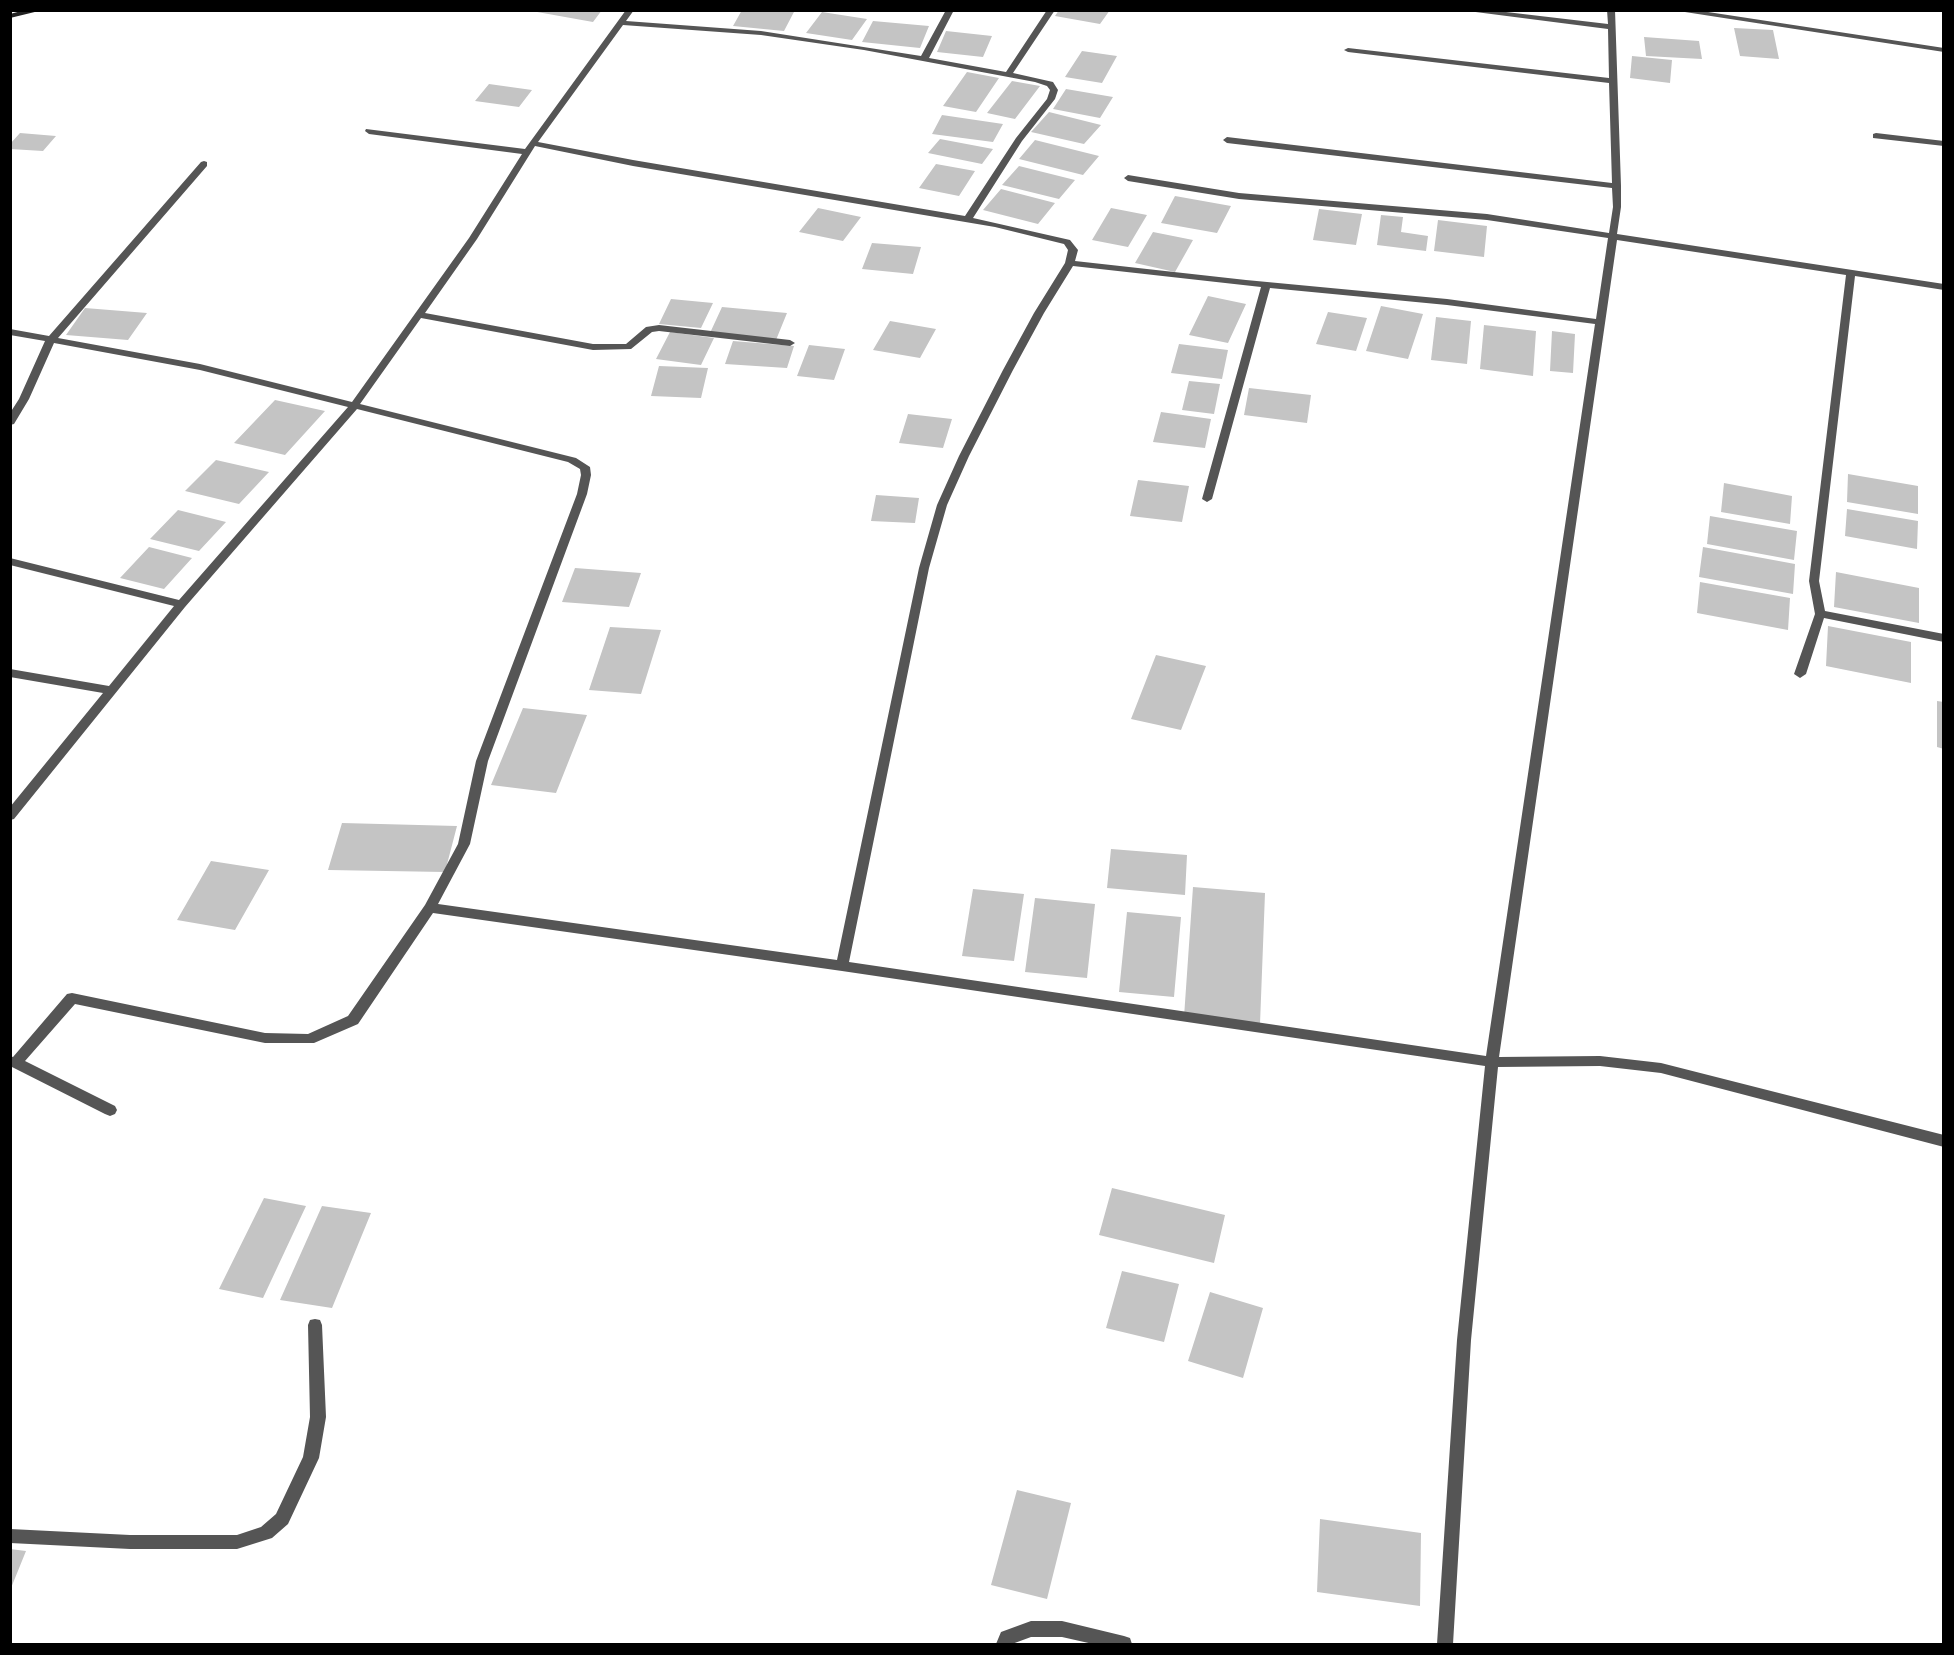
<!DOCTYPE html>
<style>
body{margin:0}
#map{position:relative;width:1954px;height:1655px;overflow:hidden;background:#fff;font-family:Roboto,sans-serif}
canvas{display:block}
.frame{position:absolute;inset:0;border:12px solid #000;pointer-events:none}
</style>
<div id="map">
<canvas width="1954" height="1655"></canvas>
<div class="frame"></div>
</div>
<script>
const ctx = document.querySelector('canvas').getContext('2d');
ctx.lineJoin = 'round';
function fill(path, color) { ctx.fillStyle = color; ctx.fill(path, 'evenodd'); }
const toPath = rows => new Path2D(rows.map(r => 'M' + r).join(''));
const building = toPath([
 [526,10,602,10,593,22],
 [742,10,795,10,784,31,733,26],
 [1059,10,1110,10,1100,24,1055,16],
 [822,12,867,19,852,40,806,33],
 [873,21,929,26,920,48,862,42],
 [1734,28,1773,30,1779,59,1740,56],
 [946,31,992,36,983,57,937,52],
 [1644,37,1699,41,1702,59,1646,56],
 [1082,51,1117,56,1102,83,1065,77],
 [1632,56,1672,60,1670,83,1630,78],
 [967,72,999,78,976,112,943,106],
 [1012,81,1040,86,1015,119,987,113],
 [489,84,532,90,519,107,475,101],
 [1066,89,1113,97,1100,118,1053,109],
 [1049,112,1101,125,1084,144,1031,132],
 [942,115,1003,124,993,142,932,134],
 [20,133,56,136,43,151,10,149,10,144],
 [940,139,993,149,982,164,928,153],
 [1035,140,1099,156,1083,175,1019,159],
 [936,164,975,171,959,196,919,188],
 [1019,166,1075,180,1059,199,1002,185],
 [1001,189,1055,203,1038,224,983,210],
 [1175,196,1231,206,1217,233,1161,223],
 [818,208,861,217,843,241,799,232],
 [1111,208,1147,215,1128,247,1092,240],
 [1319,209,1362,214,1356,245,1313,240],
 [1381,215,1403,217,1401,232,1428,236,1426,251,1377,245],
 [1438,220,1487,226,1484,257,1434,251],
 [1153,232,1193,240,1175,272,1135,263],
 [872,243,921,247,913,274,862,269],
 [1208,296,1246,304,1228,343,1189,335],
 [671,299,713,303,701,328,659,324],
 [1381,306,1423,314,1408,359,1366,351],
 [722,307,787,313,776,340,710,333],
 [85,308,147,313,128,340,66,335],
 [1328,312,1367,318,1356,351,1316,344],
 [1436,317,1471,321,1467,364,1431,360],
 [890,321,936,329,920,358,873,350],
 [1484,325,1536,331,1533,376,1480,369],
 [1552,331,1575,334,1573,373,1550,371],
 [670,332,714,338,701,365,656,359],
 [733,341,794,346,787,368,725,364],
 [1179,344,1228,350,1222,379,1171,373],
 [809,345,845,349,834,380,797,376],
 [659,366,708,368,701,398,651,396],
 [1189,381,1220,384,1214,414,1182,410],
 [1249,388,1311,395,1307,423,1244,415],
 [275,400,325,411,285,455,234,443],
 [1161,412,1211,419,1205,448,1153,442],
 [908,414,952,419,943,448,899,443],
 [216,460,269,472,239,504,185,491],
 [1848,474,1918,486,1918,514,1847,502],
 [1138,480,1189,486,1182,522,1130,516],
 [1724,483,1792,496,1790,524,1721,512],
 [876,495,919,498,915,523,871,521],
 [1847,509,1918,521,1917,549,1845,536],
 [178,510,226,522,199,551,150,539],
 [1710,516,1797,531,1794,560,1707,544],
 [149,547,192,558,164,589,120,578],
 [1703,547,1795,564,1793,594,1699,577],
 [575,568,641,573,629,607,562,602],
 [1836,572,1919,588,1919,623,1834,607],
 [1700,582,1790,598,1788,630,1697,613],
 [1828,626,1911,642,1911,683,1826,666],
 [610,627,661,630,641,694,589,690],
 [1156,655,1206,666,1181,730,1131,719],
 [1937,701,1944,702,1944,749,1937,747],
 [523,708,587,715,556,793,491,785],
 [342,823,457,826,445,872,328,870],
 [1111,849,1187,855,1185,895,1107,888],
 [211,861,269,870,235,930,177,920],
 [1193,887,1265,893,1260,1024,1184,1017],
 [973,889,1024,894,1014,961,962,956],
 [1035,898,1095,904,1087,978,1025,972],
 [1127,912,1181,917,1174,997,1119,992],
 [1112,1188,1225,1215,1214,1263,1099,1235],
 [264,1198,306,1206,263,1298,219,1289],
 [322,1206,371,1213,332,1308,280,1300],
 [1122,1271,1179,1284,1164,1342,1106,1328],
 [1210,1292,1263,1308,1243,1378,1188,1361],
 [1017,1490,1071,1503,1047,1599,991,1585],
 [1320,1519,1421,1533,1420,1606,1317,1592],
 [10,1549,26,1551,11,1588,10,1588]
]);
const street = toPath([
 [626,10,634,10,626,21,761,31,921,56,946,10,954,10,929,58,1006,72,1047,10,1055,10,1013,73,1053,82,1058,90,1055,99,1022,141,973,218,1070,240,1078,250,1075,261,1246,280,1447,299,1596,319,1608,238,1487,220,1239,199,1128,181,1124,178,1128,175,1239,193,1487,214,1609,233,1613,207,1612,188,1227,143,1223,140,1227,137,1612,183,1609,83,1348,52,1344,50,1348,48,1609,78,1608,29,1460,10,1489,10,1608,24,1607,10,1615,10,1621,186,1621,207,1617,234,1944,284,1944,290,1855,276,1819,581,1825,611,1944,634,1944,642,1824,618,1806,674,1800,678,1794,674,1815,614,1809,581,1846,275,1617,240,1499,1057,1600,1056,1661,1063,1944,1135,1944,1147,1661,1073,1600,1066,1498,1067,1471,1340,1453,1644,1437,1644,1457,1340,1485,1066,842,971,433,913,358,1024,314,1043,265,1043,75,1004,25,1061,115,1106,117,1110,115,1114,110,1116,105,1114,10,1066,10,1056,13,1057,67,994,72,993,265,1033,308,1034,348,1016,425,905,458,844,476,761,577,494,581,475,580,469,568,462,357,409,185,607,14,819,10,820,10,807,103,693,10,677,10,669,109,686,174,606,10,565,10,558,179,600,348,407,200,370,54,343,29,399,14,424,10,425,10,413,19,399,45,341,10,335,10,329,49,336,201,162,204,161,207,162,207,166,58,338,200,364,352,402,469,238,522,154,369,134,365,131,366,129,525,149,626,10],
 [623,25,761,35,864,50,1035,82,1047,86,1050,90,1047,99,1016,138,965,216,633,160,538,142,623,25],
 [535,146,633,166,995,227,1064,244,1068,250,1065,263,1034,313,1003,370,959,456,937,505,919,568,837,960,438,904,470,844,488,761,587,494,591,475,590,467,576,458,360,404,421,318,593,350,631,349,652,332,659,331,790,346,795,343,790,340,659,325,646,327,626,344,593,344,425,313,477,239,535,146],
 [1073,266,1261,287,1202,499,1207,502,1212,499,1270,288,1447,305,1595,324,1486,1056,849,962,929,568,947,505,969,456,1013,370,1044,313,1073,266],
 [1672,10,1695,10,1944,48,1944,52,1672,10],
 [1876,133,1944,141,1944,146,1873,138,1873,134,1876,133],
 [315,1319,320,1320,322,1325,326,1417,319,1458,288,1524,272,1538,237,1549,130,1549,10,1543,10,1529,130,1535,237,1535,261,1527,276,1514,303,1457,310,1417,308,1325,310,1320,315,1319],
 [1031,1621,1062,1621,1124,1636,1130,1638,1132,1644,1093,1644,1062,1637,1031,1637,1012,1644,996,1644,1001,1632,1031,1621]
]);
const secondary = toPath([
 [25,10,43,10,10,18,10,14,25,10]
]);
fill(building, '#c4c4c4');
fill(street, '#555');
fill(secondary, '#222');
</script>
